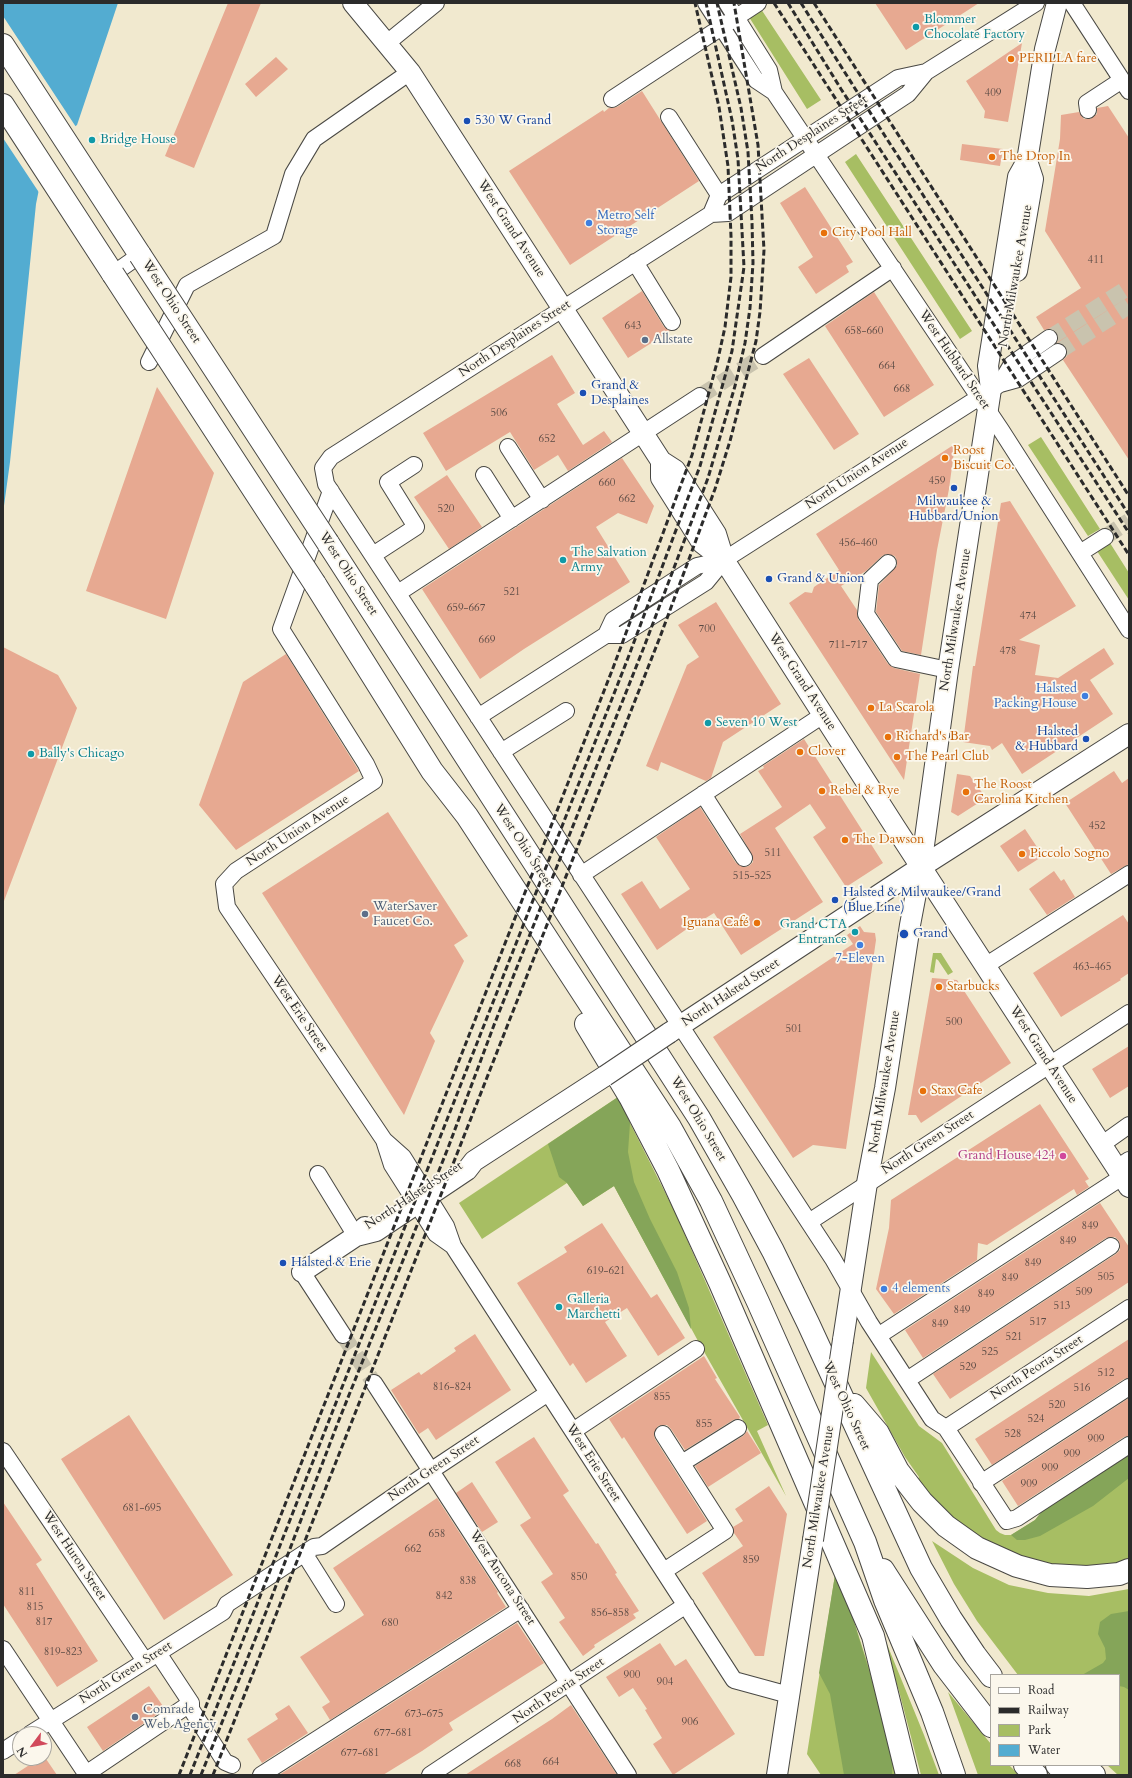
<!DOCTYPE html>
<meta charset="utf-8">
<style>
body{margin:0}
#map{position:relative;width:1132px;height:1778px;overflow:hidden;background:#f1e9cf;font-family:Cardo,serif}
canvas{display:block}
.frame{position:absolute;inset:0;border:4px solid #2b2b2b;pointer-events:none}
.legend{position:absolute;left:990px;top:1674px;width:130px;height:92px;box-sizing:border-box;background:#fbf7ec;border:1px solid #a8a59f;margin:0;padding:5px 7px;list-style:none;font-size:12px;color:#2b2b2b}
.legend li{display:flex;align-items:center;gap:8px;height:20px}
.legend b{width:20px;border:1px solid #a8a59f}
.north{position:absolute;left:12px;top:1726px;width:40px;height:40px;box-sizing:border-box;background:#fbf7ec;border:1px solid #a8a59f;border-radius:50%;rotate:238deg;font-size:11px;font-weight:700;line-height:16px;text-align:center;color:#2b2b2b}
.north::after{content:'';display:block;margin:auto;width:14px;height:18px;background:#d1495b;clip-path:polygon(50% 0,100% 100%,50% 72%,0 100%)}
</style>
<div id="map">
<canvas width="1132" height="1778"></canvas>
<div class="frame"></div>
<ul class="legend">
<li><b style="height:5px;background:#fff"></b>Road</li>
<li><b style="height:5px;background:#2b2b2b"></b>Railway</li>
<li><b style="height:11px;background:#a7be63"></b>Park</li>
<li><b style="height:11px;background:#53acd1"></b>Water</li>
</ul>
<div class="north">N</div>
</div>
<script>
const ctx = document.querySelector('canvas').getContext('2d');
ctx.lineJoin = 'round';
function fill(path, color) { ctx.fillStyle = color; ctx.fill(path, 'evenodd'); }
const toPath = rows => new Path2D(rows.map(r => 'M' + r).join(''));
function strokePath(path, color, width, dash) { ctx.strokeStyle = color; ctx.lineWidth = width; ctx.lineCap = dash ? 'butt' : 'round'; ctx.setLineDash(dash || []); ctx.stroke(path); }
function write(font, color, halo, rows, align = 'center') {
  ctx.font = font + ' Cardo,serif'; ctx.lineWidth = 3.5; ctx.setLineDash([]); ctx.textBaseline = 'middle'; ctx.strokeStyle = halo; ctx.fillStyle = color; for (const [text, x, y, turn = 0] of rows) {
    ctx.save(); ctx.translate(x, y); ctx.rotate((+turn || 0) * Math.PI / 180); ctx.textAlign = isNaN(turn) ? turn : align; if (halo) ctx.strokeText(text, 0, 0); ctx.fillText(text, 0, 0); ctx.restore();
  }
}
const green = toPath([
 [761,9,821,100,807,109,749,17],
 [856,154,972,331,960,339,845,162],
 [1041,437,1100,529,1088,536,1028,445],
 [1110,543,1129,573,1129,600,1097,551],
 [933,953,941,953,953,972,948,975,938,960,936,959,934,973,930,972],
 [618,1097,630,1123,675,1212,768,1425,757,1431,786,1496,698,1341,614,1186,583,1206,567,1183,482,1239,459,1203],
 [871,1352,919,1426,942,1443,996,1530,1000,1533,1005,1535,1011,1535,1035,1520,1043,1510,1129,1454,1129,1560,1095,1568,1036,1565,955,1526,916,1483,919,1477,905,1457,866,1388],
 [932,1541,973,1568,1009,1585,1048,1593,1089,1596,1129,1589,1129,1775,1118,1775,1107,1765,1119,1765,1119,1675,1018,1675,977,1621,954,1584],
 [835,1575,851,1612,869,1668,898,1775,821,1775,807,1754],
 [869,1600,924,1735,939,1775,921,1775,899,1691],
 [948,1692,991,1744,991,1765,1009,1765,1019,1775,978,1775]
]);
const forest = toPath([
 [618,1097,630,1123,628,1152,634,1182,650,1219,677,1272,689,1308,691,1329,614,1186,583,1206,567,1183,559,1177,548,1144],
 [1129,1454,1129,1478,1093,1506,1040,1536,1025,1540,1017,1540,1011,1535,1035,1520,1043,1510],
 [835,1575,851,1612,884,1720,893,1756,892,1775,844,1775,830,1694,819,1673],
 [1129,1611,1129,1690,1124,1687,1119,1686,1119,1675,1082,1675,1103,1663,1106,1659,1105,1648,1098,1634,1100,1622,1111,1614]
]);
const water = toPath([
 [3,3,118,3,77,125,48,145,36,204,10,462,3,513]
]);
const pier = toPath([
 [3,16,76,127,50,146,40,194,3,138]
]);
const building = toPath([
 [228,3,261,3,194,168,165,156],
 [875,3,979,3,906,50],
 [1022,43,1008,122,984,118,985,111,966,81],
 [276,57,288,69,256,97,245,84],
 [642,91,699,181,570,265,509,171,603,110,604,112,609,108,617,107],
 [1108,106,1129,138,1129,460,1063,360,1067,356,1067,351,1062,344,1057,343,1058,338,1057,333,1053,329,1044,330,1036,317,1081,288,1045,231,1060,139,1061,115,1079,112,1084,119,1090,119,1097,114,1097,108],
 [962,144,1003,149,1000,166,960,160],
 [805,187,853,262,846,266,849,272,816,294,798,267,813,257,780,203],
 [642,291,664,327,670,331,628,358,602,318],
 [874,292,934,385,884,417,825,326],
 [552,355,575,393,557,404,583,445,604,431,612,442,568,471,558,455,534,470,510,432,446,471,423,433],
 [809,358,859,434,834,450,783,374],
 [157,387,214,473,166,619,86,591],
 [955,444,949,489,937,550,921,655,902,651,876,612,879,585,897,566,897,561,895,556,886,554,882,556,866,571,841,586,857,610,858,619,888,664,894,668,920,674,904,780,789,603,805,592,812,593,814,587,839,570,816,534],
 [622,458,654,506,647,524,618,513,596,527,630,582,524,649,480,679,422,589],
 [447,475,482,527,449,549,414,497],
 [1010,501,1076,606,1019,640,1040,645,1035,675,1058,678,1104,648,1114,664,1090,680,1113,714,1022,774,1002,743,992,750,990,746,963,742,973,666,975,666,1001,503],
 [716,602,781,704,723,742,711,778,706,781,661,762,658,771,646,766,687,665,699,657,678,625],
 [3,647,58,675,77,708,4,901,3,900],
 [286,654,359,771,236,850,199,805,243,682],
 [804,739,883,863,846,887,813,837,826,828,810,804,775,828,823,902,741,955,714,913,696,924,691,926,657,950,621,894,642,881,660,909,690,889,656,837,700,807,736,863,744,867,749,866,753,862,753,857,740,834,782,807,758,771,764,768,763,766],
 [1114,771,1122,783,1129,778,1129,864,1111,874,1065,803],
 [957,774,970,776,986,798,958,816,951,812],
 [388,812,468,936,454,945,464,961,430,1033,435,1041,404,1115,262,893],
 [1025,829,1043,856,1018,872,1000,846],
 [1054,871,1061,881,1064,879,1075,897,1047,915,1029,889],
 [1123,915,1129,924,1129,973,1120,979,1121,980,1061,1017,1033,973],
 [860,926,864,932,875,933,876,940,846,1149,813,1145,793,1158,713,1037,853,944,847,935],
 [932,978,957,980,1011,1063,921,1123,916,1115,908,1115],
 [1129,1046,1129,1086,1110,1098,1092,1069],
 [1040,1104,1089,1179,1085,1181,1089,1187,1077,1195,1074,1189,987,1245,978,1243,977,1260,894,1314,876,1289,889,1228,891,1200],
 [1100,1203,1129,1247,1129,1282,950,1399,933,1374,1116,1254,1120,1250,1119,1241,1115,1237,1106,1238,923,1358,905,1330],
 [602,1223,651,1298,657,1294,685,1338,658,1356,627,1308,605,1322,627,1356,586,1383,573,1363,570,1366,517,1283,567,1252,564,1247],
 [475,1334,511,1390,436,1440,428,1428,419,1434,391,1390,419,1372,421,1375,456,1351,454,1348],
 [1129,1339,1129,1378,1124,1379,992,1465,975,1439],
 [704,1356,717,1378,715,1379,740,1417,739,1419,733,1420,685,1450,671,1429,667,1425,662,1425,658,1426,654,1434,655,1439,707,1521,687,1534,624,1437,622,1439,609,1419],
 [1129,1398,1129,1436,1124,1437,1018,1506,1002,1481],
 [129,1415,233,1575,164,1620,61,1459],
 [747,1431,761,1453,708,1487,695,1466,743,1436],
 [534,1437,569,1491,563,1495,596,1544,598,1543,617,1573,615,1574,639,1611,633,1614,636,1618,594,1645,595,1647,583,1656,559,1622,565,1618,541,1582,553,1574,520,1525,531,1518,495,1462],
 [472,1482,498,1522,482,1532,456,1493],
 [769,1486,787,1514,764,1656,755,1656,702,1573,743,1546,734,1533,733,1527,743,1521,735,1509],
 [437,1498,498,1592,497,1593,506,1607,330,1720,322,1707,330,1702,300,1657,364,1615,333,1568],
 [3,1502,42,1560,36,1564,98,1661,57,1687,3,1604],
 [517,1623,544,1663,449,1723,453,1730,422,1751,383,1775,279,1775],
 [660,1643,675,1666,686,1659,735,1734,673,1775,653,1744,662,1738,645,1710,647,1709,633,1688,619,1697,606,1677],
 [149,1686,165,1709,103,1751,87,1727],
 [289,1705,308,1733,262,1763,247,1739,278,1719,275,1714],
 [571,1705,617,1775,465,1775,552,1719],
 [44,1756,57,1775,14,1775,40,1758,44,1758]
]);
const minorTunnel = toPath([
 [1049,338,1129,287],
 [1058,352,1129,306],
 [700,396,763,356],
 [1105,537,1129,521],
 [343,1335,374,1383]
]);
const minor = toPath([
 [706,3,756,80,774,92],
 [727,3,769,70,774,92,1001,430,1129,630],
 [1036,3,926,72,908,94,728,213,711,214,331,457,323,468,326,484,833,1259,869,1322,932,1419,946,1428,1007,1521,1017,1518,1129,1445],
 [1072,3,1129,91],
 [387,43,436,3],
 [612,99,758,3],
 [1088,110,1087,103,1122,80],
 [669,117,719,195],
 [711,214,719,195,898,78,926,72],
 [635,262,672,322],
 [113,274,140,255],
 [763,356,893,268],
 [149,362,187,285,274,236,293,174,314,139,410,72],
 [1000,384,1012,364,1049,338],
 [508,447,542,500],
 [484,475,512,519],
 [331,491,281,629,366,764,374,781,236,871,224,884,227,907,384,1140,392,1165,436,1234,453,1246],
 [1080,553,1105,537],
 [373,555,416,527,388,482,414,465],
 [888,563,870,580,866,614,896,659,948,670],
 [398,593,700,396],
 [606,635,613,620,697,566,724,560],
 [478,717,606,635,622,635,706,582,724,560,1000,384,1018,379,1058,352],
 [501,752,566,711],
 [703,794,744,858],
 [581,875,823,715],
 [985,966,1129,874],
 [385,1141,403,1157,446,1226,453,1246,734,1680,789,1695],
 [1101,1145,1129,1125],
 [1117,1168,1129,1160],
 [318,1174,356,1236],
 [809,1222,1129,1013],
 [302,1272,343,1335],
 [878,1336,1122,1177],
 [907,1380,1111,1246],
 [374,1383,628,1775],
 [946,1428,1129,1308],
 [573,1431,696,1349],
 [663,1434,725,1531,664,1571],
 [3,1451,145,1661],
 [682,1463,738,1428],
 [981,1483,1129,1387],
 [309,1561,336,1604],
 [3,1649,87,1775],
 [158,1653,191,1703,191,1709,225,1762,232,1765],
 [30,1734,223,1612,227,1604,314,1547,322,1546,432,1470,548,1393],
 [3,1751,20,1740],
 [86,1774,191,1703],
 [261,1775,521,1609],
 [430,1775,686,1605]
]);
const major = toPath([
 [353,3,410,72,661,461,675,470,716,534,724,560,895,827,1129,1187],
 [1017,271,1033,179,1027,161],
 [661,461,661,478,702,543,724,560],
 [669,1033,921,867,1129,734],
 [356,1236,376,1231,467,1170,474,1161,605,1076],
 [302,1272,356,1236,365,1227],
 [843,1340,867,1183,885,1088,910,925,921,867,948,670,991,389,988,366,1018,177,1027,161,1045,49,1057,3],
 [777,1775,813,1540]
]);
const highway = toPath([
 [3,45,140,255],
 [3,105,113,274],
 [328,543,699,1118,743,1195,773,1251,808,1323,921,1568,951,1619,975,1655,991,1676],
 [315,584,432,771,467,816,670,1127,711,1201,758,1302,865,1542,885,1600,932,1712,954,1775],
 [586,1024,630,1097,668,1170,720,1283,873,1636,907,1775],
 [854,1405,878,1433,898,1471,922,1502,946,1526,977,1548,1017,1566,1050,1575,1087,1577,1119,1574,1129,1570],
 [883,1570,944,1665,991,1726],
 [1025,1765,1036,1775],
 [1057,1765,1067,1775],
 [1082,1765,1094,1775]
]);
const rail = toPath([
 [774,3,1129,555],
 [788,3,841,89,1129,533],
 [801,3,885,136,1129,515],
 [814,3,1129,496],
 [179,1775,613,668,692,455,718,359,725,327,731,277,731,236,728,166,719,107,695,3],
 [190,1775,628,658,700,466,732,351,744,267,738,159,732,120,706,3],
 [201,1775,266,1612,337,1425,448,1148,494,1025,644,647,708,478,735,386,745,343,750,308,753,263,752,222,748,152,741,108,717,3],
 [213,1775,660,637,715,489,730,441,756,341,760,312,764,250,758,145,734,3]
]);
const majorBridge = toPath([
 [605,1076,669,1033],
 [813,1540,843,1340]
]);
const highwayBridge = toPath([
 [140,255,328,543],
 [113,274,315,584]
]);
const markers = [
 [916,27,4,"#0f9aa8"],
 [1011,59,4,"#e8710a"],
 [467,121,4,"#1a4fb4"],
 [92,140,4,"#0f9aa8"],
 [992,157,4,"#e8710a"],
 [589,223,4,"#3f7fe0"],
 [824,233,4,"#e8710a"],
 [645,340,4,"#5c6f8a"],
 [583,393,4,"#1a4fb4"],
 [945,458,4,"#e8710a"],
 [954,488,4,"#1a4fb4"],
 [563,560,4,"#0f9aa8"],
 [769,579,4,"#1a4fb4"],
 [1085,696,4,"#3f7fe0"],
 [871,708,4,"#e8710a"],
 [708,723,4,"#0f9aa8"],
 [888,737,4,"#e8710a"],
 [1086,739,4,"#1a4fb4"],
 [800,752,4,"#e8710a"],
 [31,754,4,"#0f9aa8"],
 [897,757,4,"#e8710a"],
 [822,791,4,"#e8710a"],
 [966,792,4,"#e8710a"],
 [845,840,4,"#e8710a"],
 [1022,854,4,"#e8710a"],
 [835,900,4,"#1a4fb4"],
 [365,914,4,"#5c6f8a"],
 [757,923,4,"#e8710a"],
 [855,932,4,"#0f9aa8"],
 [904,934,5,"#1a4fb4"],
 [860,945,4,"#3f7fe0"],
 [939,987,4,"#e8710a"],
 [923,1091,4,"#e8710a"],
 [1063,1156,4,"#d1479c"],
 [283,1263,4,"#1a4fb4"],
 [884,1289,4,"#3f7fe0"],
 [559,1307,4,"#0f9aa8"],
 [135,1717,4,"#5c6f8a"]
];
const numberNames = [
 ["409",993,93],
 ["411",1096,260],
 ["643",633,326],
 ["658-660",864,331],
 ["664",887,366],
 ["668",902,389],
 ["506",499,413],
 ["652",547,439],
 ["459",937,481],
 ["660",607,483],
 ["662",627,499],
 ["520",446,509],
 ["456-460",858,543],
 ["521",512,592],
 ["659-667",466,608],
 ["474",1028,616],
 ["700",707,629],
 ["669",487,640],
 ["711-717",848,645],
 ["478",1008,651],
 ["452",1097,826],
 ["511",773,853],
 ["515-525",752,876],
 ["463-465",1092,967],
 ["500",954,1022],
 ["501",794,1029],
 ["849",1090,1226],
 ["849",1068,1241],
 ["849",1033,1263],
 ["619-621",606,1271],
 ["505",1106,1277],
 ["849",1010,1278],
 ["509",1084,1292],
 ["849",986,1294],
 ["513",1062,1306],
 ["849",962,1310],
 ["517",1038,1322],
 ["849",940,1324],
 ["521",1014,1337],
 ["525",990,1352],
 ["529",968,1367],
 ["512",1106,1373],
 ["816-824",452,1387],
 ["516",1082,1388],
 ["855",662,1397],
 ["520",1057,1405],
 ["524",1036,1419],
 ["855",704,1424],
 ["528",1013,1434],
 ["909",1096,1439],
 ["909",1072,1454],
 ["909",1050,1468],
 ["909",1029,1484],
 ["681-695",142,1508],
 ["658",437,1534],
 ["662",413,1549],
 ["859",751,1560],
 ["850",579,1577],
 ["838",468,1581],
 ["811",27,1592],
 ["842",444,1596],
 ["815",35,1607],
 ["856-858",610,1613],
 ["817",44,1622],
 ["680",390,1623],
 ["819-823",63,1652],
 ["900",632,1675],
 ["904",665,1682],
 ["673-675",424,1714],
 ["906",690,1722],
 ["677-681",393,1733],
 ["677-681",360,1753],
 ["664",551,1762],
 ["668",513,1764]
];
const cultureNames = [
 ["Blommer",924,20],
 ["Chocolate Factory",924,35],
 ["Bridge House",100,140],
 ["The Salvation",571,553],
 ["Army",571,568],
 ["Seven 10 West",716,723],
 ["Bally's Chicago",39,754],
 ["Grand CTA",847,925,"right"],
 ["Entrance",847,940,"right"],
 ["Galleria",567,1300],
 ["Marchetti",567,1315]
];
const foodNames = [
 ["PERILLA fare",1019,59],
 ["The Drop In",1000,157],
 ["City Pool Hall",832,233],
 ["Roost",953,451],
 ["Biscuit Co.",953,466],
 ["La Scarola",879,708],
 ["Richard's Bar",896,737],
 ["Clover",808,752],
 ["The Pearl Club",905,757],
 ["The Roost",974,785],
 ["Carolina Kitchen",974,800],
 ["Rebel & Rye",830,791],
 ["The Dawson",853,840],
 ["Piccolo Sogno",1030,854],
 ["Iguana Café",749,923,"right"],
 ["Starbucks",947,987],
 ["Stax Cafe",931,1091]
];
const transitNames = [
 ["530 W Grand",475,121],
 ["Grand &",591,386],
 ["Desplaines",591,401],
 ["Milwaukee &",954,502,"center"],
 ["Hubbard/Union",954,517,"center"],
 ["Grand & Union",777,579],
 ["Halsted",1078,732,"right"],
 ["& Hubbard",1078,747,"right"],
 ["Halsted & Milwaukee/Grand",843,893],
 ["(Blue Line)",843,908],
 ["Grand",913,934],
 ["Halsted & Erie",291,1263]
];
const streetNames = [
 ["North Desplaines Street",812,134,-33],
 ["West Grand Avenue",511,229,57],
 ["North Milwaukee Avenue",1016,276,-80],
 ["West Ohio Street",171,302,57],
 ["North Desplaines Street",515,339,-33],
 ["West Hubbard Street",954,360,56],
 ["North Union Avenue",857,474,-33],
 ["West Ohio Street",348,574,57],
 ["North Milwaukee Avenue",956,620,-81],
 ["West Grand Avenue",802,682,57],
 ["North Union Avenue",298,831,-33],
 ["West Ohio Street",523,846,57],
 ["North Halsted Street",731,993,-33],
 ["West Erie Street",299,1014,56],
 ["West Grand Avenue",1043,1055,57],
 ["North Milwaukee Avenue",885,1082,-81],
 ["West Ohio Street",698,1119,59],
 ["North Green Street",928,1143,-33],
 ["North Halsted Street",414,1196,-33],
 ["North Peoria Street",1037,1368,-33],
 ["West Ohio Street",846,1406,65],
 ["West Erie Street",593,1463,57],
 ["North Green Street",434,1469,-34],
 ["North Milwaukee Avenue",819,1497,-81],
 ["West Huron Street",74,1556,56],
 ["West Ancona Street",502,1578,57],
 ["North Green Street",126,1673,-32],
 ["North Peoria Street",559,1691,-34]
];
const shopNames = [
 ["Metro Self",597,216],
 ["Storage",597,231],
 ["Halsted",1077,689,"right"],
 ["Packing House",1077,704,"right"],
 ["7-Eleven",860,959,"center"],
 ["4 elements",892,1289]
];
const serviceNames = [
 ["Allstate",653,340],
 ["WaterSaver",373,907],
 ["Faucet Co.",373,922],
 ["Comrade",143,1710],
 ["Web Agency",143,1725]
];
const hotelNames = [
 ["Grand House 424",1055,1156]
];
fill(green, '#a7be63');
fill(forest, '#85a559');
fill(water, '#53acd1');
fill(pier, '#f1e9cf');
fill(building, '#e7a991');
strokePath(minorTunnel, '#c9c3ae', 16, [16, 8]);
strokePath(minor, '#494844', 18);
strokePath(major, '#494844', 22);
strokePath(highway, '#494844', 24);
strokePath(minor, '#fff', 16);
strokePath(major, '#fff', 20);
strokePath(highway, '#fff', 22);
strokePath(rail, '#2b2b2b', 3, [6, 3]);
strokePath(majorBridge, '#494844', 22, []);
strokePath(highwayBridge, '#494844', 24, []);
strokePath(majorBridge, '#fff', 20);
strokePath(highwayBridge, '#fff', 22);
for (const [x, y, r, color] of markers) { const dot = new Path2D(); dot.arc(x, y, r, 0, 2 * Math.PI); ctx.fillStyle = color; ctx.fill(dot); strokePath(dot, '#fbf7ec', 1.5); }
write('11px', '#5a4a44', null, numberNames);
write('13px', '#0d838f', '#fbf7ec', cultureNames, 'left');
write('13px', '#c56008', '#fbf7ec', foodNames, 'left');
write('13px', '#164399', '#fbf7ec', transitNames, 'left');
write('13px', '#2b2b2b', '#fbf7ec', streetNames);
write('13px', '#366cbe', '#fbf7ec', shopNames, 'left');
write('13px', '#4e5e75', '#fbf7ec', serviceNames, 'left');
write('13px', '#b23c85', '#fbf7ec', hotelNames, 'right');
</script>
